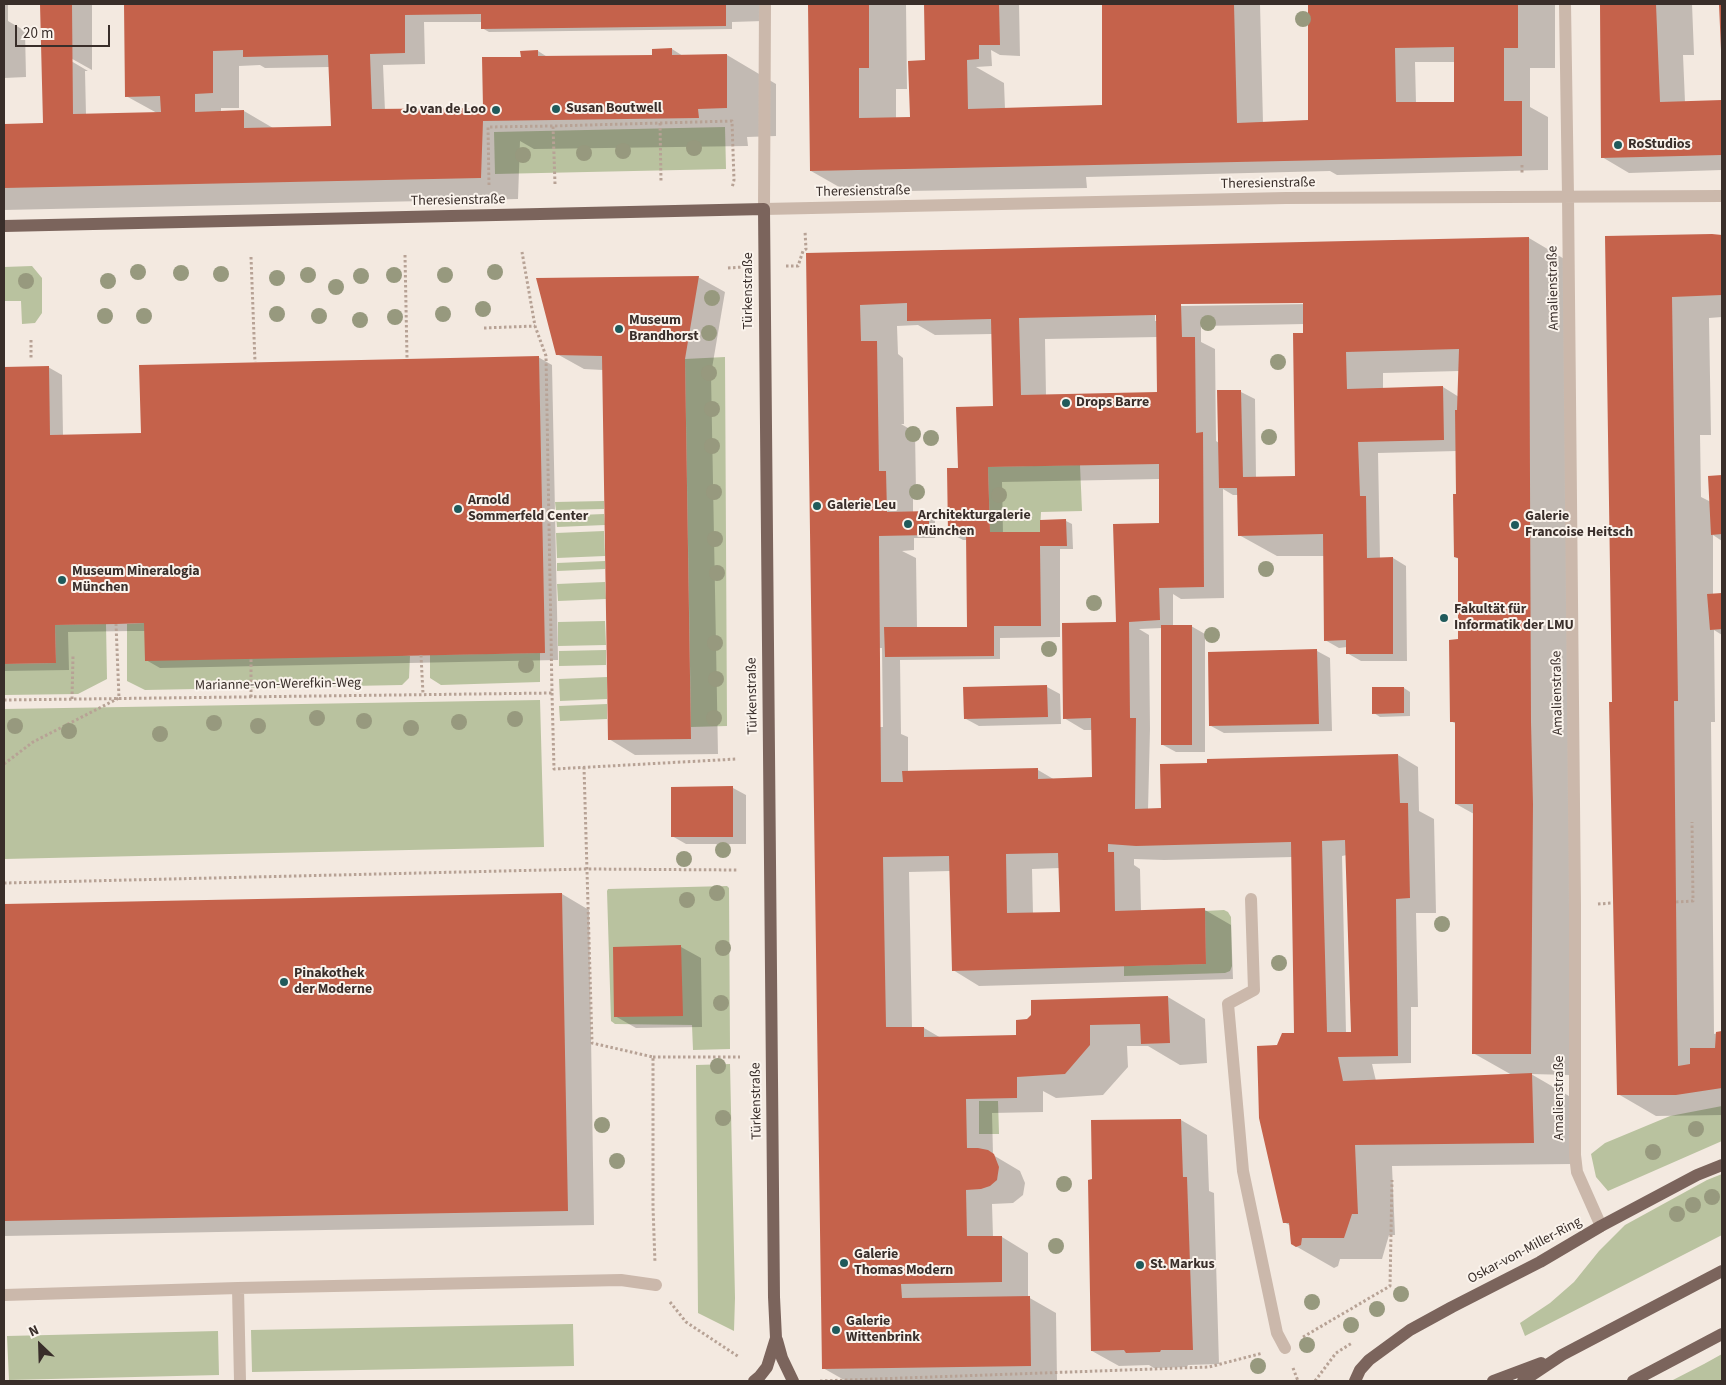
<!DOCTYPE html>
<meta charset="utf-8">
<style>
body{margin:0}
#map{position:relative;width:1726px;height:1385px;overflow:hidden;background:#f3e9e0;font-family:"Source Sans 3",sans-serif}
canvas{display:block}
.frame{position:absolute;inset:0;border:5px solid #392e2a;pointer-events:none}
.north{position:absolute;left:15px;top:1320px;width:50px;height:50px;-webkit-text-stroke:4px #faf3ec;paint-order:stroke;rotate:336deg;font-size:14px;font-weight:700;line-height:20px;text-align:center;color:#392e2a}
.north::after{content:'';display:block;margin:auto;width:18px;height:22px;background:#392e2a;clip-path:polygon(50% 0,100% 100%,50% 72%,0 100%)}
.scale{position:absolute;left:15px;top:25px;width:95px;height:22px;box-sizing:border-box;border:2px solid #392e2a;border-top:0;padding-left:6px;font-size:15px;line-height:18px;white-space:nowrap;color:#392e2a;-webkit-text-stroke:4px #faf3ec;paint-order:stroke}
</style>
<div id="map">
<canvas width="1726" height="1385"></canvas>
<div class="frame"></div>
<div class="north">N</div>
<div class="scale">20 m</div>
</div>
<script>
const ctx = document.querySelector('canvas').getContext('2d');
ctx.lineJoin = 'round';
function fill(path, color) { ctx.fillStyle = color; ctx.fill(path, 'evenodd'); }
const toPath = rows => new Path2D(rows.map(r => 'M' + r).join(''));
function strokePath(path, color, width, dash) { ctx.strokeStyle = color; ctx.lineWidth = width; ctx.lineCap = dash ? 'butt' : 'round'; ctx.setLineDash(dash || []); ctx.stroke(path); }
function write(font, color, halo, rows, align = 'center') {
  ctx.font = font + ' "Source Sans 3",sans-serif'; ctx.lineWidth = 4; ctx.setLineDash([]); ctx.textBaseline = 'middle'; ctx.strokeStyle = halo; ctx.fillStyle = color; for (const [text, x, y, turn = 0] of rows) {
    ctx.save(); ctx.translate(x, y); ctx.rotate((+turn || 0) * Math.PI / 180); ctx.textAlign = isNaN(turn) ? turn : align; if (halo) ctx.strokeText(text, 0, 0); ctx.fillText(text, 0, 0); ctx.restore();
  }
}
const green = toPath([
 [725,127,726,169,495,174,494,132],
 [32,266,42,278,42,313,35,323,22,324,21,301,4,301,4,267],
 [725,357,727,726,691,727,685,359],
 [1080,465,1082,511,1041,512,1040,532,990,532,988,467],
 [604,501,604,509,556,510,555,502],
 [604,514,605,525,557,527,556,516],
 [604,531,605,556,557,558,556,533],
 [605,561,605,569,557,571,557,563],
 [605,582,606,599,558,601,557,584],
 [605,621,606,645,558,646,558,622],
 [144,623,410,656,409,678,402,685,145,690,127,681,127,624],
 [106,624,107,679,78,694,4,695,4,664,56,663,55,625],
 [606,650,606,665,559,666,559,651],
 [540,653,540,682,441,685,430,678,430,655],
 [607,677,607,699,560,701,559,679],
 [540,700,544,847,4,859,4,709],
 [607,704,607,719,560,721,559,706],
 [727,886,729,888,730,1049,693,1050,692,1025,615,1024,611,1021,607,891,608,889],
 [1224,910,1228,912,1231,917,1232,966,1230,971,1225,973,1124,976,1124,966,1206,964,1205,911],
 [730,1064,735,1298,734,1331,698,1313,696,1065],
 [979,1101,998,1101,999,1134,979,1134],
 [1722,1106,1722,1141,1608,1191,1596,1177,1591,1154,1605,1143,1670,1116],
 [1722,1174,1722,1235,1525,1336,1520,1323,1550,1303,1574,1282,1599,1251,1625,1225,1707,1180],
 [573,1324,574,1366,252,1372,251,1330],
 [218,1331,219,1375,9,1380,7,1336],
 [1722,1354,1721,1381,1671,1381,1704,1364]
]);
const shadow = toPath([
 [4,4,8,4,8,21,25,31,26,77,4,78],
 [42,4,92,4,92,70,67,56,66,58,88,71,85,71,86,115,157,113,126,96,125,4,763,4,763,21,732,22,732,29,489,32,482,28,482,22,424,22,425,64,383,65,385,111,482,109,522,58,522,52,538,51,549,58,654,57,653,50,672,49,683,56,727,55,776,84,776,136,747,137,748,146,534,149,520,141,518,199,4,210,4,125,47,124,44,122],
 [260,65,265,68,330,67,332,127,273,128,244,111,221,112,221,108,239,108,239,66],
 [809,4,906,4,907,89,896,89,896,118,912,118,930,62,926,60,926,4,1019,4,1020,56,1000,55,991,50,992,66,976,67,1004,83,1005,109,1104,107,1103,4,1260,4,1263,123,1310,123,1309,4,1555,4,1555,68,1530,68,1530,107,1548,117,1548,170,1337,175,1330,171,1086,177,1087,188,848,192,811,171],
 [1415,62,1455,62,1455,103,1416,103],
 [1601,4,1692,4,1694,55,1683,55,1685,102,1722,102,1722,170,1629,173,1602,157],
 [1720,4,1722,4,1722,62],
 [1722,236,1722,317,1709,318,1711,435,1700,435,1701,497,1711,502,1710,477,1722,476,1722,541,1713,535,1713,595,1722,594,1722,635,1714,630,1715,722,1711,722,1714,1034,1722,1032,1722,1115,1656,1116,1618,1094,1607,238],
 [1529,238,1566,260,1570,826,1569,1075,1531,1074,1569,1096,1572,1164,1392,1166,1395,1235,1389,1235,1382,1259,1340,1259,1338,1266,1334,1268,1292,1244,1291,1226,1284,1222,1278,1046,1299,1034,1293,857,1164,860,1134,859,1134,865,1140,869,1141,911,1205,910,1231,925,1233,979,979,986,953,970,950,871,909,872,912,1028,924,1028,941,1038,1017,1036,1168,997,1205,1019,1207,1063,1180,1065,1148,1046,1127,1046,1128,1067,1103,1095,1056,1098,1043,1091,1043,1112,992,1113,993,1155,1020,1171,1025,1183,1023,1195,1013,1203,992,1204,993,1237,1002,1237,1028,1253,1028,1297,1056,1313,1057,1380,846,1381,823,1368,807,255],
 [1155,299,1157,321,1155,321],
 [1309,301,1309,304,1181,306,1179,304],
 [1305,324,1296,477,1256,478,1255,399,1241,392,1218,392,1219,443,1216,441,1215,349,1201,342,1201,326],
 [918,325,935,335,992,334,994,408,959,469,950,533,963,540,967,540,968,628,917,628,916,558,902,551,914,550,914,538,935,538,935,516,928,512,913,513,913,492,916,492,915,432,901,424,904,424,903,358,898,354,897,326],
 [1158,337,1158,393,1046,396,1045,339],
 [1459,371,1459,397,1443,387,1383,389,1383,373],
 [1457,451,1457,495,1455,557,1459,559,1459,641,1451,721,1456,724,1456,804,1474,814,1473,1053,1512,1075,1376,1081,1372,1064,1411,1063,1411,1007,1418,1007,1416,913,1436,913,1434,819,1419,811,1418,767,1398,755,1208,760,1208,764,1166,809,1148,810,1150,729,1149,635,1139,629,1162,628,1163,745,1176,752,1205,752,1205,634,1191,626,1173,626,1173,594,1181,599,1224,598,1223,489,1233,495,1239,495,1239,535,1277,556,1325,556,1325,640,1339,648,1347,647,1347,653,1361,661,1407,661,1406,566,1393,558,1380,559,1378,453],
 [1159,479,1160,524,1121,623,1064,718,1084,730,1093,730,1093,778,1055,780,1038,770,908,772,908,737,901,734,900,660,1000,659,1000,638,1060,637,1060,549,1073,549,1072,524,1066,521,1040,534,1003,534,1002,482],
 [879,648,882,648,883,727,880,727],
 [1347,855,1352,1033,1346,1033,1342,856],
 [1060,868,1061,913,1033,914,1032,869],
 [698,277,725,292,711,374,718,754,635,755,609,739,603,370,584,369,557,354],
 [538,357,552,365,558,660,160,668,146,660,146,631,131,631,68,632,69,670,4,671,4,368,48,367,62,375,63,436,142,434],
 [1317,651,1330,658,1332,731,1224,733,1211,726],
 [1047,687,1060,694,1061,724,979,726,966,719],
 [1404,688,1410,692,1410,716,1380,717,1374,713],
 [733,788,746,795,746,844,686,844,672,836],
 [562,894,589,910,594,1225,4,1236,4,905],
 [681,947,701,958,702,1027,636,1028,615,1016],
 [1181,1120,1207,1135,1209,1191,1214,1193,1219,1364,1188,1365,1187,1367,1154,1368,1149,1365,1119,1366,1092,1351,1093,1181]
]);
const building = toPath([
 [40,4,72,4,73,114,161,112,160,96,125,97,124,4,726,4,726,26,481,29,481,14,405,15,405,53,370,54,372,109,483,108,482,57,521,57,520,51,538,50,538,56,652,55,652,49,672,48,672,55,727,54,727,108,698,109,699,118,483,121,481,178,4,188,4,124,43,123],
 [243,50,243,57,328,55,331,126,244,128,244,110,195,112,195,94,213,93,213,51],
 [808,4,869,4,869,68,859,68,859,118,910,117,908,61,925,60,924,4,999,4,1000,45,979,45,979,59,967,60,968,109,1102,105,1102,4,1234,4,1237,123,1308,120,1308,4,1518,4,1518,48,1504,48,1504,101,1522,101,1522,156,810,171],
 [1454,47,1454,102,1396,102,1395,48],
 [1600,4,1656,4,1660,102,1722,100,1722,155,1601,158],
 [1719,4,1722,4,1722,50,1721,50],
 [1712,234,1722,235,1722,295,1672,297,1678,701,1674,701,1677,1000,1678,1066,1690,1064,1690,1048,1715,1048,1716,1032,1722,1031,1722,1088,1676,1095,1617,1095,1609,702,1612,702,1605,236],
 [1529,237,1531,722,1533,804,1531,1054,1472,1054,1473,804,1455,804,1455,722,1450,722,1449,640,1458,639,1458,558,1454,557,1453,494,1456,494,1455,410,1457,410,1459,349,1346,352,1347,389,1443,386,1444,440,1358,442,1360,496,1366,496,1367,558,1393,557,1393,654,1346,654,1346,640,1324,641,1323,534,1238,536,1237,488,1219,488,1217,390,1241,390,1243,477,1295,476,1293,333,1303,333,1303,303,1181,304,1182,337,1195,337,1196,433,1203,432,1204,587,1159,588,1160,620,1129,622,1130,718,1136,718,1135,809,1161,808,1160,764,1207,763,1207,759,1398,754,1400,803,1408,803,1410,898,1396,899,1398,1056,1338,1057,1343,1081,1532,1073,1534,1143,1355,1145,1358,1214,1352,1214,1344,1238,1302,1238,1301,1245,1296,1247,1291,1244,1289,1223,1283,1223,1259,1118,1257,1046,1277,1045,1282,1033,1294,1033,1291,842,1136,846,1108,844,1108,852,1114,852,1115,911,1205,908,1206,964,952,971,949,856,883,857,886,1027,924,1027,924,1037,1016,1035,1016,1020,1027,1019,1031,1015,1031,1000,1168,996,1170,1043,1141,1044,1140,1024,1090,1025,1090,1045,1065,1074,1017,1077,1017,1098,966,1099,967,1148,978,1148,988,1150,994,1154,999,1167,997,1180,990,1186,981,1189,966,1190,967,1236,1002,1236,1002,1282,901,1284,902,1298,1030,1296,1031,1366,822,1369,806,253],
 [907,303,907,321,991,319,993,406,956,407,958,468,947,468,948,533,966,533,967,627,884,627,885,657,994,656,994,626,1041,626,1040,546,1067,546,1066,519,1040,520,1040,532,990,532,988,467,1159,464,1159,523,1113,524,1116,622,1062,623,1063,719,1091,718,1092,777,1038,779,1038,768,902,771,903,782,881,782,879,536,929,535,929,511,887,512,886,471,879,471,877,341,861,341,860,305],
 [1156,315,1157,392,1021,395,1019,318],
 [1345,840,1351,1032,1327,1032,1322,841],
 [1058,853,1060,912,1007,913,1006,854],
 [699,276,685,359,691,739,608,740,602,356,556,355,536,278],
 [539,356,545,653,145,661,144,623,116,624,55,625,56,663,4,664,4,367,49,366,50,435,141,433,139,365],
 [1722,475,1722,534,1711,535,1708,476],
 [1722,593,1722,629,1710,630,1707,594],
 [1161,625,1192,625,1192,745,1161,745],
 [1317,649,1319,724,1209,726,1208,652],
 [1047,685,1048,717,964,719,963,687],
 [1372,687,1404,687,1404,713,1372,714],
 [733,786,733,837,671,837,671,787],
 [562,893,568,1211,4,1221,4,904],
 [681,945,683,1016,614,1017,613,947],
 [1181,1119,1183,1177,1187,1177,1193,1350,1161,1350,1160,1352,1126,1353,1124,1350,1091,1351,1088,1180,1092,1179,1091,1120]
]);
const path = toPath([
 [660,123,661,181],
 [1522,165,1522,173],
 [555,184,553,126,732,121,734,180,732,188],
 [489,185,488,127,553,126],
 [405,255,407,358],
 [251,257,255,362],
 [786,266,798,266,803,251,806,249,805,231],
 [728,268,743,267],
 [484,328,535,326],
 [31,340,31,359],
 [421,655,423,694],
 [552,693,554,769,737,759],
 [251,697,251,659],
 [72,699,73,656],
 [4,700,552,693,546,356,535,326,522,252],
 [4,764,33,742,119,698,116,624],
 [584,767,592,1043,653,1057,653,1207,655,1263],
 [4,883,586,869,738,870],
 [1676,902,1693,901,1692,822],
 [1598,904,1612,903],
 [653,1057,740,1057],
 [670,1302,686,1322,739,1357],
 [1303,1337,1390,1286,1392,1180],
 [1293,1368,1298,1381],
 [820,1381,1209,1367,1263,1353],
 [1315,1381,1336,1353,1352,1343]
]);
const minor = toPath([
 [765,4,764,209,1286,198,1722,196],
 [1565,4,1568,196,1575,904,1575,1155,1577,1172,1601,1226],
 [1251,899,1254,990,1228,1004,1243,1171,1277,1333,1285,1348],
 [238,1288,240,1381],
 [4,1295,238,1288,621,1280,656,1285]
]);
const major = toPath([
 [4,226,764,209,774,1297,776,1338,767,1367,760,1376,754,1381],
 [777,1340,782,1358,793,1381],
 [1355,1381,1360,1370,1369,1360,1410,1330,1452,1307,1540,1262,1601,1226,1697,1175,1722,1165],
 [1493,1381,1541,1363],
 [1523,1381,1562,1355,1722,1271],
 [1633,1381,1722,1334]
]);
const trees = [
 [1303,19],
 [694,148],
 [623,151],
 [584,153],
 [523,155],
 [138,272],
 [495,272],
 [181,273],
 [221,274],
 [308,275],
 [394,275],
 [445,275],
 [361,276],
 [277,278],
 [26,281],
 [108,281],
 [336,287],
 [712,298],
 [483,309],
 [277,314],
 [443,314],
 [105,316],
 [144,316],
 [319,316],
 [395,317],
 [360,320],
 [1208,323],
 [709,333],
 [1278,362],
 [709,373],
 [712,409],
 [913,434],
 [1269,437],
 [931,438],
 [712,446],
 [714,492],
 [917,492],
 [999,495],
 [715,539],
 [1266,569],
 [717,573],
 [1094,603],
 [1212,635],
 [715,643],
 [1049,649],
 [526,665],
 [716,679],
 [317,718],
 [714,718],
 [515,719],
 [364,721],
 [459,722],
 [214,723],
 [15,726],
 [258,726],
 [411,728],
 [69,731],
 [160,734],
 [723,850],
 [684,859],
 [717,893],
 [687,900],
 [1442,924],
 [723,948],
 [1279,963],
 [721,1003],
 [718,1066],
 [723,1118],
 [602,1125],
 [1696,1129],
 [1653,1152],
 [617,1161],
 [1064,1184],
 [1712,1197],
 [1693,1205],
 [1677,1214],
 [1056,1246],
 [1401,1294],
 [1312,1302],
 [1377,1309],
 [1351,1325],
 [1307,1345],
 [1258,1366]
];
const markers = [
 [556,109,5,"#205a5b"],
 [496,110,5,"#205a5b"],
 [1618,145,5,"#205a5b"],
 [619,329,5,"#205a5b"],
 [1066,403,5,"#205a5b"],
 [817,506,5,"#205a5b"],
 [458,509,5,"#205a5b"],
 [908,524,5,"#205a5b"],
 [1515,525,5,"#205a5b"],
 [62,580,5,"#205a5b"],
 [1444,618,5,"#205a5b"],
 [284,982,5,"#205a5b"],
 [844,1263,5,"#205a5b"],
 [1140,1265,5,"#205a5b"],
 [836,1330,5,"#205a5b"]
];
const poiNames = [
 ["Susan Boutwell",566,109],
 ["Jo van de Loo",486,110,"right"],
 ["RoStudios",1628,145],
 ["Museum",629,321],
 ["Brandhorst",629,337],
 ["Drops Barre",1076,403],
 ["Arnold",468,501],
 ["Sommerfeld Center",468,517],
 ["Galerie Leu",827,506],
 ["Architekturgalerie",918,516],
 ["München",918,532],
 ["Galerie",1525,517],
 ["Francoise Heitsch",1525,533],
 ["Museum Mineralogia",72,572],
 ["München",72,588],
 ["Fakultät für",1454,610],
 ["Informatik der LMU",1454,626],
 ["Pinakothek",294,974],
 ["der Moderne",294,990],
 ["Galerie",854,1255],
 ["Thomas Modern",854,1271],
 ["St. Markus",1150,1265],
 ["Galerie",846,1322],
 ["Wittenbrink",846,1338]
];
const streetNames = [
 ["Theresienstraße",1268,184,-1],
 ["Theresienstraße",863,192,-1],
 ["Theresienstraße",458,201,-1],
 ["Amalienstraße",1554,288,-91],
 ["Türkenstraße",749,291,-90],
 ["Marianne-von-Werefkin-Weg",278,685,-1],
 ["Amalienstraße",1558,693,-91],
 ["Türkenstraße",753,696,-91],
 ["Amalienstraße",1560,1098,-90],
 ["Türkenstraße",757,1101,-91],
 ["Oskar-von-Miller-Ring",1525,1251,-28]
];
fill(green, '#b9c29f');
fill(shadow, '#0003');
fill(building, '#c5624b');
strokePath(path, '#b7a295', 3, [2.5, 2.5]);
strokePath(minor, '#cbb8ab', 12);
strokePath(major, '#7b645c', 12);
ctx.fillStyle = '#97997e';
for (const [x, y] of trees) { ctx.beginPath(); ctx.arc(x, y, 8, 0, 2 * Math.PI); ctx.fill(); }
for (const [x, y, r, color] of markers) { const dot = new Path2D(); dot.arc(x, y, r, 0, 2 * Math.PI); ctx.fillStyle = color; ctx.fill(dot); strokePath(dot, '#faf3ec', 2); }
write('bold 14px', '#392e2a', '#faf3ec', poiNames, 'left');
write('14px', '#392e2a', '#faf3ec', streetNames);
</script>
